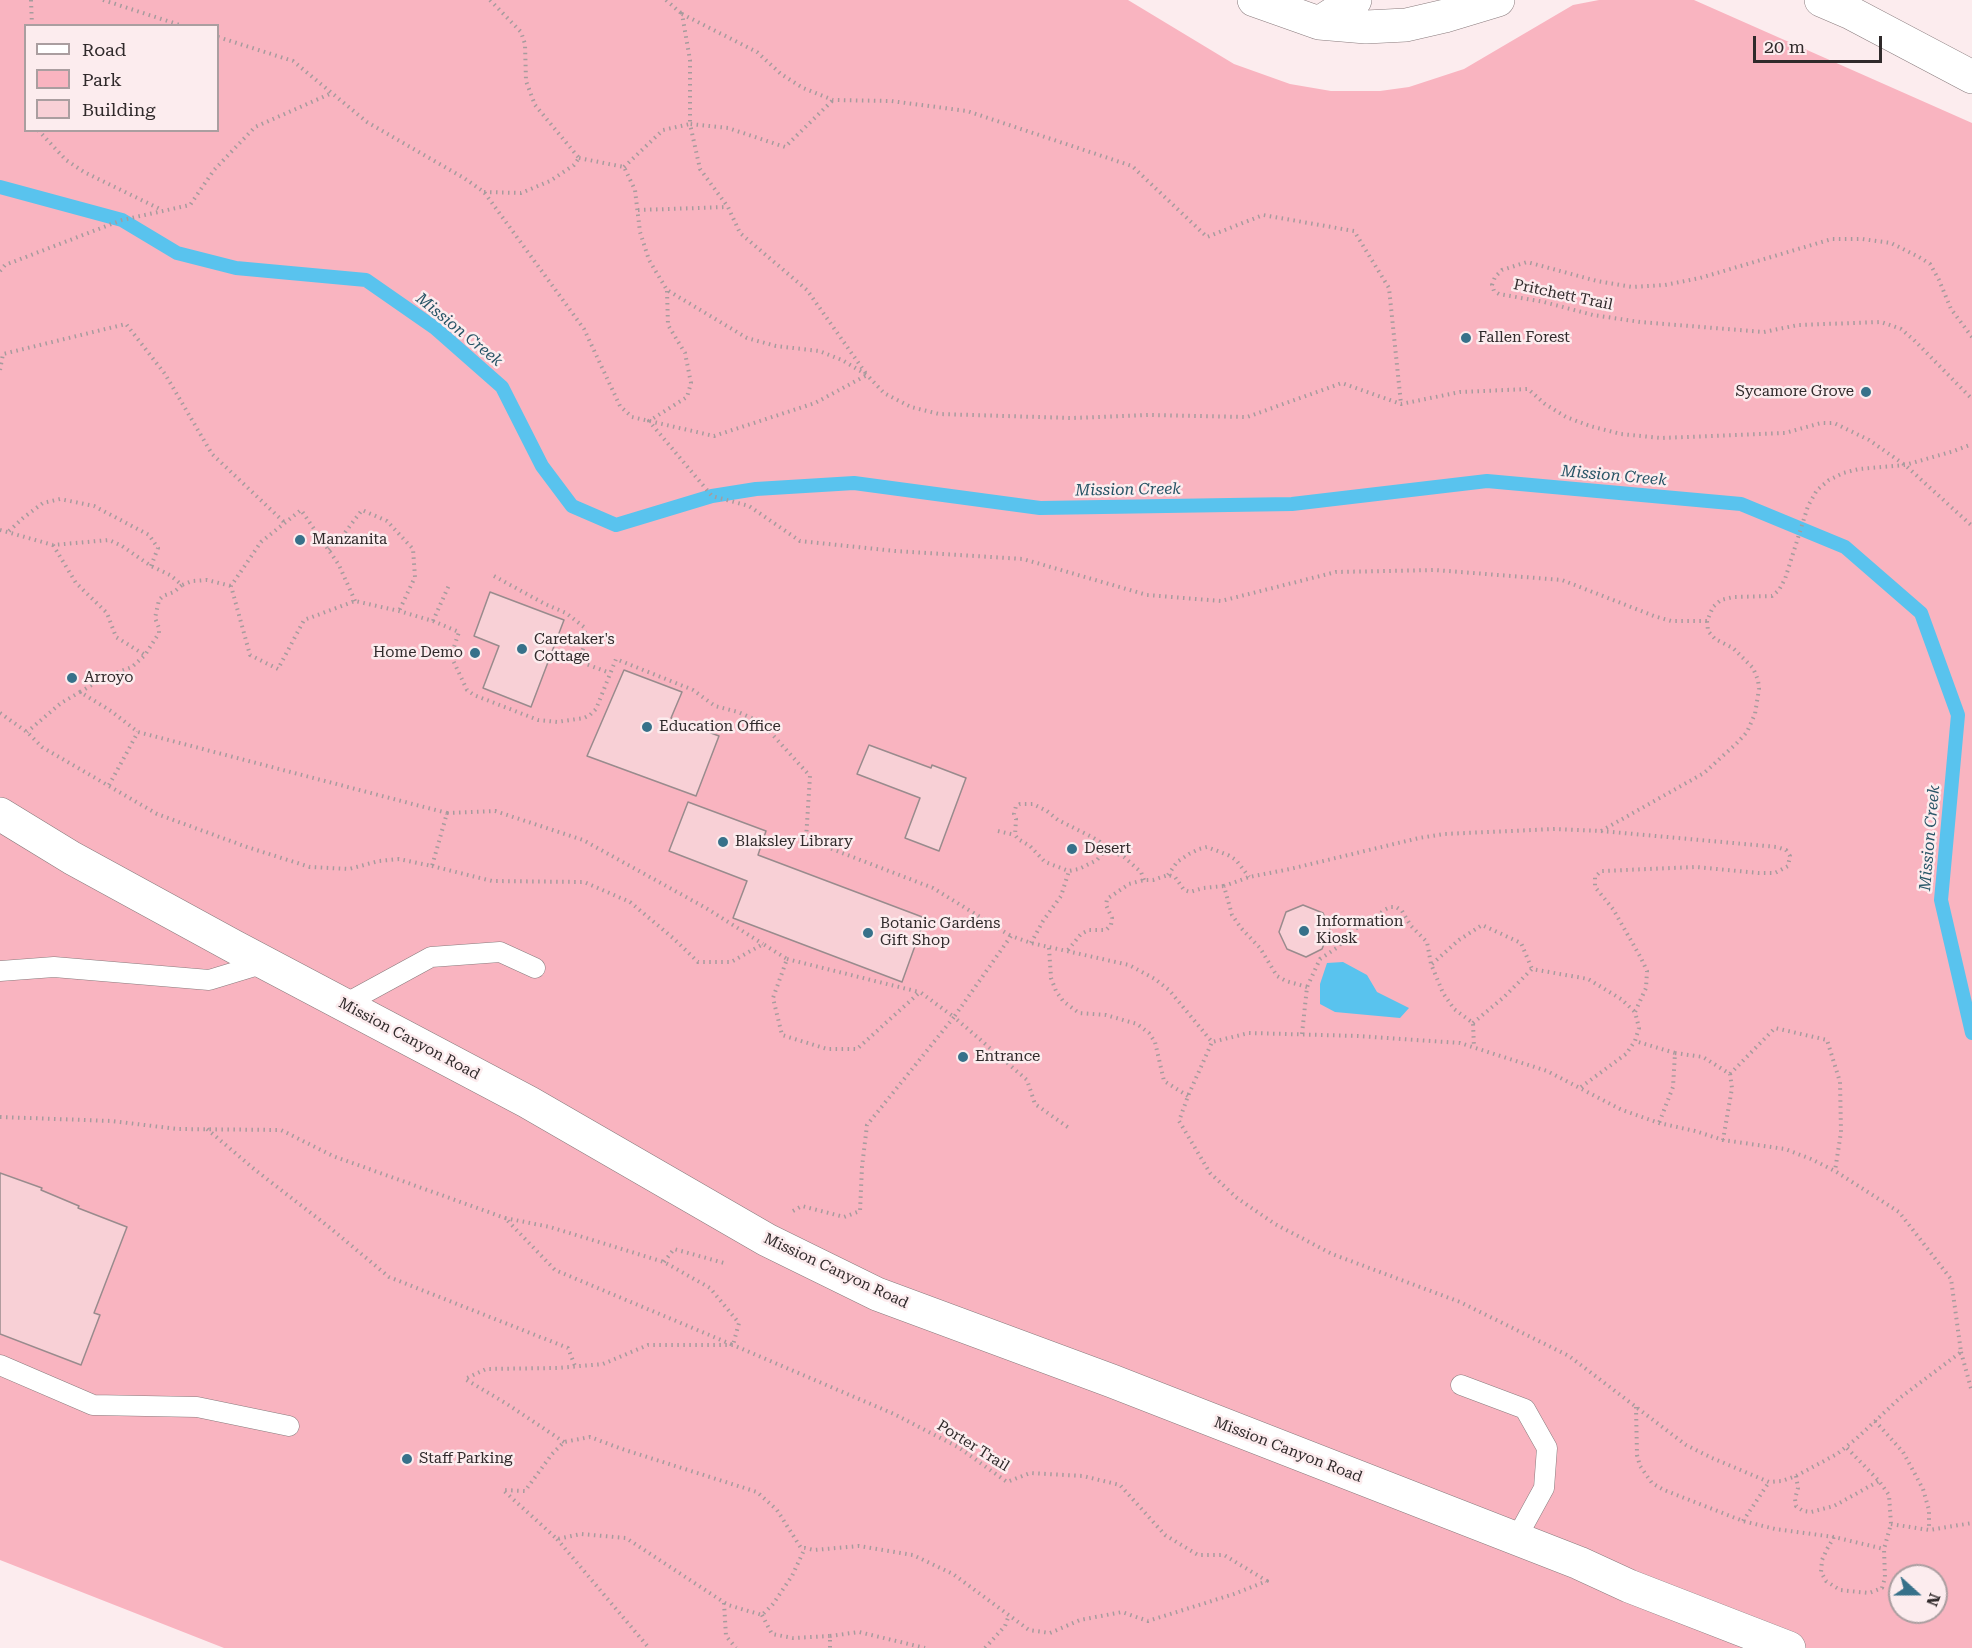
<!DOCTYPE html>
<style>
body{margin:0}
#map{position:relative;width:1972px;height:1648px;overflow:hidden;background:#fcecee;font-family:"Roboto Serif",serif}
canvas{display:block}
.legend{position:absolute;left:24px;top:24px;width:195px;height:108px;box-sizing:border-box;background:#fcecee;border:2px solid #aa9ea0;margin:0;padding:8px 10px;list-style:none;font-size:18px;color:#302a2b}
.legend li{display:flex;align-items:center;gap:12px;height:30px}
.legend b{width:30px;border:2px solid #aa9ea0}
.north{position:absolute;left:1888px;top:1564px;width:60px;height:60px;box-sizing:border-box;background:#fcecee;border:2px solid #aa9ea0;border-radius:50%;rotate:111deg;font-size:16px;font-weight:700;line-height:24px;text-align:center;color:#302a2b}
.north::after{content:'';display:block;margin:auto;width:21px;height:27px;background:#37718a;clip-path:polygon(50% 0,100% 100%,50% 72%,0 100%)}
.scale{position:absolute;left:1753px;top:36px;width:129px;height:27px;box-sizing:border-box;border:3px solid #302a2b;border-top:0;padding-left:8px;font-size:18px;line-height:21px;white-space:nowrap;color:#302a2b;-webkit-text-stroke:4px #fcecee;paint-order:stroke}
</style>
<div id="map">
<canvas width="1972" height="1648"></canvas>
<ul class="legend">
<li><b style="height:8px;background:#fff"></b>Road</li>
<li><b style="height:16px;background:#f9b4c0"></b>Park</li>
<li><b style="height:16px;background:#f8d0d6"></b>Building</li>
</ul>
<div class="north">N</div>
<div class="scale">20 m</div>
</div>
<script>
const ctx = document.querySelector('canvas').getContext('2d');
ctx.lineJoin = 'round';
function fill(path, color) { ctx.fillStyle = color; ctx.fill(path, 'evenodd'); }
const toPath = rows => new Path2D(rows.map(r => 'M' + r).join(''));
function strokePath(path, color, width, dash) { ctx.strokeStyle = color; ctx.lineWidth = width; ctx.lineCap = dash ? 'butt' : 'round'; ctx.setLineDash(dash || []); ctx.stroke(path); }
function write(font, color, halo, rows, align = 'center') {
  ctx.font = font + ' "Roboto Serif",serif'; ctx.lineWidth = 5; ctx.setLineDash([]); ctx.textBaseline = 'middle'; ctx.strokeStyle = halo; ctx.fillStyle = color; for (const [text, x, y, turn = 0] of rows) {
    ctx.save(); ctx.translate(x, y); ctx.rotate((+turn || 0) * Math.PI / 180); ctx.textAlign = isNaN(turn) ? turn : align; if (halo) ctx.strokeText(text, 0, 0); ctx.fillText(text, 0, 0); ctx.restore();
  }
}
const green = toPath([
 [0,0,1128,0,1234,64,1290,84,1331,91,1380,91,1409,87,1464,69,1573,5,1599,0,1694,0,1972,123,1972,1648,224,1648,0,1560],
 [26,26,218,26,218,130,26,130],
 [1900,1576,1936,1576,1936,1612,1900,1612]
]);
const water = toPath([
 [1343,962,1367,975,1377,992,1409,1008,1400,1018,1335,1012,1320,1004,1320,984,1327,963]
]);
const stream = toPath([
 [0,187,122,220,177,253,236,268,366,280,435,328,502,387,542,466,572,506,616,525,712,496,756,489,854,483,1040,508,1292,504,1487,481,1741,504,1845,547,1921,613,1958,715,1941,900,1972,1033]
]);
const building = toPath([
 [490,592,564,620,531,707,483,688,499,646,474,636,490,592],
 [624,670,682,692,671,718,719,736,696,796,587,756,624,670],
 [869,745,931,768,932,765,966,778,939,851,905,838,920,798,857,774,869,745],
 [688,802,766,831,758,855,925,918,902,982,733,918,747,881,669,851,688,802],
 [1303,905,1323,913,1330,929,1322,949,1306,957,1287,949,1279,932,1286,912,1303,905],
 [0,1173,42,1188,41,1190,79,1206,78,1208,127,1227,94,1313,100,1315,81,1365,0,1334,0,1173]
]);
const path = toPath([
 [31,0,32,26],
 [103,0,183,26],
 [490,0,521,32,525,44,526,81,535,105,579,158],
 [666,0,682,14],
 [218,37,293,61,367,122,464,178,484,192,584,329,620,406,632,417,714,436,815,403,867,375,807,290,740,233,728,207,700,169,690,124,728,128,785,147,833,100],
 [38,130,66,160,84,172,162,210],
 [579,158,624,167,635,190,640,232,649,260,667,290,747,338,776,346,819,351,842,360,867,375,884,393,911,407,939,414,1072,418,1148,415,1247,417,1342,383,1401,404,1460,392,1528,389,1545,404,1566,417,1590,426,1621,434,1661,438,1785,433,1821,423,1834,423,1869,440,1905,465,1972,526],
 [624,167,663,130,690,124,690,60,682,14,757,52,781,74,803,88,833,100,891,101,967,111,1132,166,1207,237,1263,215,1354,231,1389,288,1401,404],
 [484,192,521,193,550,181,574,165,579,158],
 [638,210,727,207],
 [0,271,5,265,122,220,190,205,214,170,255,127,332,93],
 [667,291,668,325,685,353,691,383,687,397,649,421,712,496,749,506,800,541,895,551,1023,559,1147,595,1221,601,1336,572,1435,570,1562,580,1654,616,1671,621,1707,621],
 [1972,337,1951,309,1939,280,1930,264,1919,257,1891,243,1862,239,1832,239,1700,278,1665,285,1632,287,1597,281,1527,262,1502,270,1495,277,1492,285,1494,291,1499,294,1544,302,1593,315,1640,322,1764,332,1798,325,1881,322,1901,329,1914,340,1972,399],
 [0,370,3,354,126,324,165,374,212,454,285,523],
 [0,530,53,545,109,540,122,546,151,566,170,575,182,585,192,581,207,580,231,586],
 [9,531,23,518,43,503,60,499,94,506,149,535,158,548,151,566],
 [53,545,76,583,107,613,116,637,145,655],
 [329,550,337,543,362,510,387,521,413,549,415,577,399,611],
 [494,576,545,604,566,613,584,627,586,642,578,661,610,673],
 [355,601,339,565,301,510,261,542,231,586,250,655,278,669,304,620,355,601,399,611,433,621,459,632,451,656,467,690,474,695,538,720,557,722,584,718,590,715,596,709,616,659,693,690,715,706,738,712,761,722,810,776,806,839,933,888,1011,936],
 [433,621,449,585],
 [80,692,105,677,132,667,145,655,159,633,159,628,155,618,159,600,163,596,174,592,182,585],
 [0,713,27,732,42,747,157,814,247,847,310,867,349,869,379,861,399,859,432,866,447,813,138,732,111,711,80,692,61,703,27,732],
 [109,785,138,732],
 [447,813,495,811,583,840,706,908,763,944],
 [998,831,1015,835],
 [1601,831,1777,847,1786,850,1790,856,1788,866,1775,873,1759,873,1696,867,1601,871,1595,877,1595,887,1613,909,1641,958,1647,971,1646,988,1635,1012,1639,1028,1635,1041,1675,1053,1673,1087,1659,1123],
 [1106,849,1097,860,1079,869,1069,871,1045,862,1030,846,1018,839,1015,835,1016,819,1014,814,1016,806,1020,804,1033,804,1047,811,1058,820,1092,837,1100,842,1106,849,1124,857,1141,872,1144,880],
 [432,866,492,881,584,882,630,902,673,938,698,962,731,962,763,944,787,959,773,998,782,1035,827,1049,857,1049,920,992,954,1017,1011,936,1031,943,1129,965,1155,979,1169,990,1212,1042,1188,1096,1179,1121,1210,1173,1237,1198,1275,1224,1332,1254,1460,1302,1569,1356,1686,1445,1712,1458,1769,1482,1782,1481,1796,1476,1837,1454,1857,1438,1901,1397,1961,1352,1951,1279,1899,1212,1835,1171,1811,1159,1785,1149,1723,1140,1695,1131,1659,1123,1622,1110,1547,1071,1460,1043,1358,1036,1249,1033,1212,1042],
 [1168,875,1177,862,1189,854,1199,849,1207,847,1228,855,1236,860,1249,877],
 [1031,943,1043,921,1061,896,1069,871],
 [1049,948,1051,978,1056,991,1063,1001,1079,1013,1106,1015,1137,1024,1149,1033,1155,1042,1164,1081,1188,1096],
 [1068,950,1081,934,1089,930,1106,930,1111,925,1112,918,1106,905,1107,899,1129,884,1144,880,1153,880,1168,875,1175,877,1184,890,1190,892,1203,888,1224,886],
 [787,959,919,992],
 [1432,964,1459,940,1482,925,1521,943,1532,969],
 [1307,987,1286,981,1277,976,1260,948,1241,928,1232,915,1224,886,1249,877,1290,869,1419,838,1444,834,1555,829,1601,831,1704,773,1736,744,1747,732,1755,714,1759,689,1758,680,1753,668,1733,648,1715,639,1708,631,1707,621,1713,607,1721,600,1733,597,1772,596,1779,590,1785,579,1808,506,1817,490,1829,480,1843,473,1859,469,1905,465,1954,451,1972,444],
 [1473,1023,1504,997,1532,969,1588,979,1621,999,1635,1012],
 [1302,1034,1307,987,1320,959,1338,947,1352,930,1369,923,1384,910,1390,907,1396,907,1402,911,1411,926,1427,942,1431,964,1443,993,1454,1009,1473,1023,1474,1048],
 [1675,1053,1703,1057,1730,1074,1732,1088,1723,1140],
 [1730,1074,1775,1028,1827,1040,1840,1082,1841,1132,1835,1171],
 [1581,1087,1626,1054,1635,1041],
 [0,1117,112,1121,177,1129,281,1130,333,1156,505,1218],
 [207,1129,254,1169,329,1227,389,1277,568,1348,575,1366],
 [793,1211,802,1206,844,1217,860,1211,862,1167,867,1125,954,1017,1027,1080,1035,1104,1069,1128],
 [505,1218,550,1227,664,1262,710,1288,739,1323,733,1345,555,1270,505,1218],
 [664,1262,674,1249,724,1263],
 [1961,1352,1972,1392],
 [1636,1407,1637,1455,1640,1466,1652,1483,1664,1490,1743,1521,1775,1529,1834,1537,1884,1549],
 [1875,1421,1903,1452,1923,1489,1929,1510,1929,1530],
 [564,1442,507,1404,465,1379,486,1369,558,1368,603,1364,648,1345,733,1345,894,1414,958,1447,1007,1482,1030,1473,1083,1476,1120,1485,1165,1535,1198,1555,1224,1555,1267,1581,1234,1594,1148,1621,1122,1612,1080,1620,1050,1633,1029,1630,953,1574,913,1555,859,1546,814,1550,805,1548,801,1548,777,1510,757,1492,622,1449,590,1437,564,1442,552,1454,525,1491,503,1490,557,1539,581,1534,626,1538,728,1605,762,1615,773,1604,792,1576,805,1548],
 [1796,1476,1798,1488,1795,1499,1796,1506,1803,1511,1811,1512,1834,1506,1879,1481],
 [1743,1521,1769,1482],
 [1891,1524,1929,1530,1972,1523],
 [1834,1537,1827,1549,1822,1560,1821,1572,1826,1581,1840,1590,1859,1592,1869,1593,1882,1588,1885,1578,1884,1549,1891,1524,1889,1495,1879,1481,1846,1447],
 [557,1539,649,1648],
 [724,1603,726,1636,736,1648],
 [762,1615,772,1634,793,1638,830,1636,830,1648],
 [830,1636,859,1632,925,1648],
 [985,1648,1005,1626,1009,1615]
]);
const lane = toPath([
 [0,971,54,967,209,980,265,963],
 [343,1005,431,957,500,952,535,968],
 [0,1365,93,1405,197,1407,289,1426],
 [1461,1385,1525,1409,1547,1448,1544,1488,1516,1539]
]);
const street = toPath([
 [1254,0,1319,23,1366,27,1406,25,1445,16,1498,0],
 [1821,0,1849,12,1972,77],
 [1319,23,1355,0],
 [0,814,72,858,233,946,528,1102,767,1240,877,1294,1112,1381,1579,1563,1629,1586,1789,1648]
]);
const markers = [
 [1466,338,6,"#37718a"],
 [1866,392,6,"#37718a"],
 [300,540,6,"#37718a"],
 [522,649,6,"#37718a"],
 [475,653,6,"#37718a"],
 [72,678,6,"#37718a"],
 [647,727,6,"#37718a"],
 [723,842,6,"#37718a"],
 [1072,849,6,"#37718a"],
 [1304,931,6,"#37718a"],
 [868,933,6,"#37718a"],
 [963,1057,6,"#37718a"],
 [407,1459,6,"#37718a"]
];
const streetNames = [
 ["Pritchett Trail",1563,295,12],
 ["Mission Canyon Road",409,1039,28],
 ["Mission Canyon Road",836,1271,25],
 ["Porter Trail",973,1446,32],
 ["Mission Canyon Road",1288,1450,21]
];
const poiNames = [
 ["Fallen Forest",1478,338],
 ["Sycamore Grove",1854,392,"right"],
 ["Manzanita",312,540],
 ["Caretaker's",534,640],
 ["Cottage",534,657],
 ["Home Demo",463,653,"right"],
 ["Arroyo",84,678],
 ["Education Office",659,727],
 ["Blaksley Library",735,842],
 ["Desert",1084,849],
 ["Information",1316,922],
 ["Kiosk",1316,939],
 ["Botanic Gardens",880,924],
 ["Gift Shop",880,941],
 ["Entrance",975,1057],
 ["Staff Parking",419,1459]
];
const waterNames = [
 ["Mission Creek",459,330,39],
 ["Mission Creek",1614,476,5],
 ["Mission Creek",1128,490,-1],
 ["Mission Creek",1930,838,-85]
];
fill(green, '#f9b4c0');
fill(water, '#59c3ee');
strokePath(stream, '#59c3ee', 14);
fill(building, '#f8d0d6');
strokePath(building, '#998b8d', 1.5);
strokePath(lane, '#897b7d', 21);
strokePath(street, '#897b7d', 34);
strokePath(path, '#a79b9d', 4, [1.5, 4.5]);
strokePath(lane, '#fff', 20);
strokePath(street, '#fff', 33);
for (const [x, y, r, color] of markers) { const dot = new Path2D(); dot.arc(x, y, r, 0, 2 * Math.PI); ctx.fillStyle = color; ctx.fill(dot); strokePath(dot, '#fcecee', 2); }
write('15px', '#302a2b', '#fcecee', streetNames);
write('15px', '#302a2b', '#fcecee', poiNames, 'left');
write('italic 16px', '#285567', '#fcecee', waterNames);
</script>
